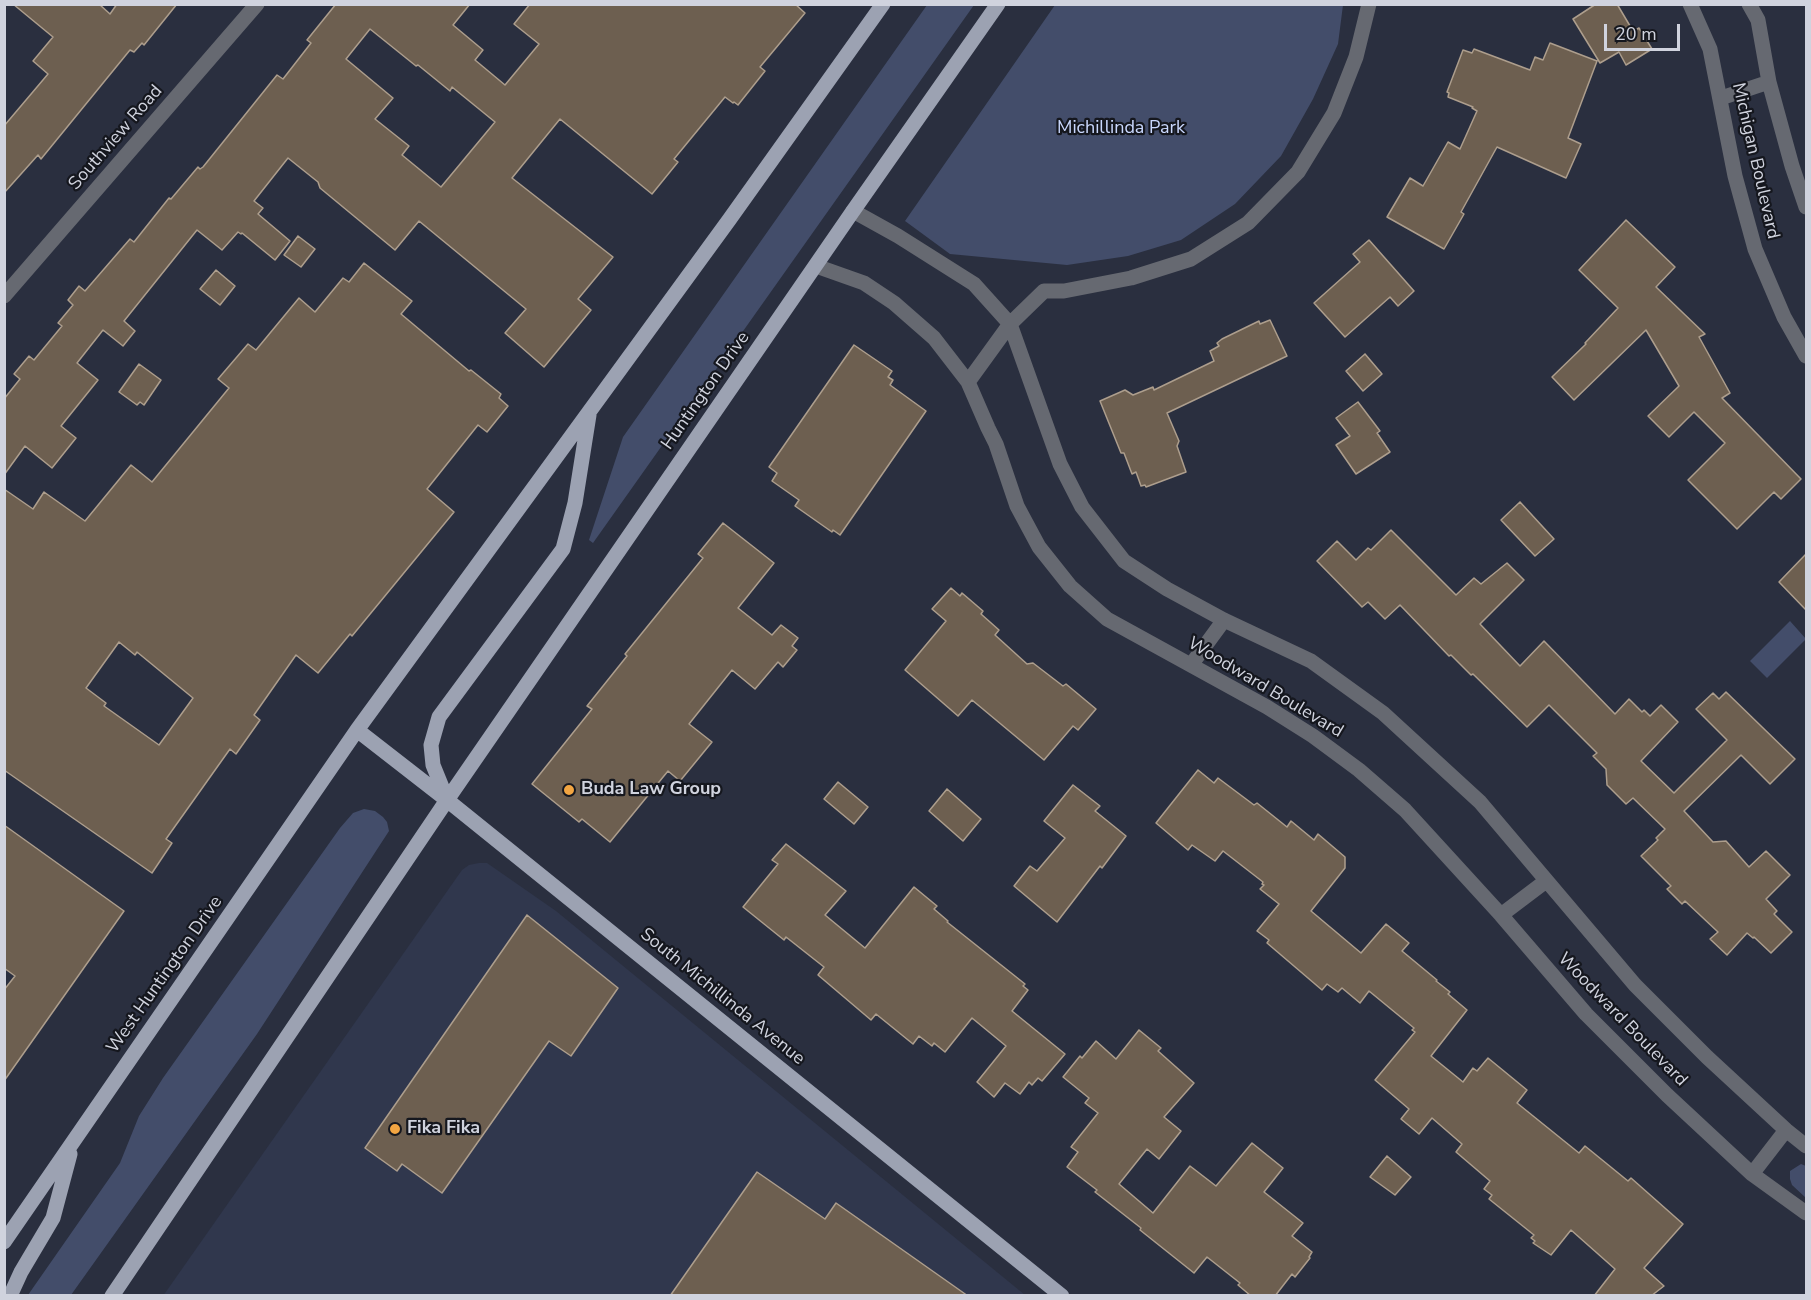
<!DOCTYPE html>
<style>
body{margin:0}
#map{position:relative;width:1811px;height:1300px;overflow:hidden;background:#2a2f3f;font-family:"Nunito Sans",sans-serif}
canvas{display:block}
.frame{position:absolute;inset:0;border:6px solid #d0d3de;pointer-events:none}
.scale{position:absolute;left:1604px;top:24px;width:76px;height:27px;box-sizing:border-box;border:3px solid #d0d3de;border-top:0;padding-left:8px;font-size:18px;line-height:21px;white-space:nowrap;color:#d0d3de;-webkit-text-stroke:4px #15171e;paint-order:stroke}
</style>
<div id="map">
<canvas width="1811" height="1300"></canvas>
<div class="frame"></div>
<div class="scale">20 m</div>
</div>
<script>
const ctx = document.querySelector('canvas').getContext('2d');
ctx.lineJoin = 'round';
function fill(path, color) { ctx.fillStyle = color; ctx.fill(path, 'evenodd'); }
const toPath = rows => new Path2D(rows.map(r => 'M' + r).join(''));
function strokePath(path, color, width, dash) { ctx.strokeStyle = color; ctx.lineWidth = width; ctx.lineCap = dash ? 'butt' : 'round'; ctx.setLineDash(dash || []); ctx.stroke(path); }
function write(font, color, halo, rows, align = 'center') {
  ctx.font = font + ' "Nunito Sans",sans-serif'; ctx.lineWidth = 4.5; ctx.setLineDash([]); ctx.textBaseline = 'middle'; ctx.strokeStyle = halo; ctx.fillStyle = color; for (const [text, x, y, turn = 0] of rows) {
    ctx.save(); ctx.translate(x, y); ctx.rotate((+turn || 0) * Math.PI / 180); ctx.textAlign = isNaN(turn) ? turn : align; if (halo) ctx.strokeText(text, 0, 0); ctx.fillText(text, 0, 0); ctx.restore();
  }
}
const built = toPath([
 [479,863,487,863,556,911,1025,1295,163,1296,462,870,469,865]
]);
const green = toPath([
 [927,5,974,5,593,543,589,540,623,437],
 [1055,5,1055,4,1343,5,1338,44,1313,99,1281,156,1235,204,1181,240,1128,256,1067,265,950,254,905,221],
 [1790,621,1806,639,1767,678,1750,661],
 [364,809,375,811,383,817,387,822,389,831,257,1034,71,1295,28,1295,120,1163,139,1116,163,1078,340,828,353,813],
 [1801,1164,1806,1166,1806,1198,1792,1185,1790,1179,1790,1171]
]);
const building = toPath([
 [13,4,99,4,110,14,117,4,177,4,144,45,142,43,134,52,130,50,41,159,38,155,4,193,4,126,48,74,33,61,53,37,13,4],
 [336,4,470,4,453,25,483,50,475,60,505,85,539,44,514,24,530,4,795,4,805,13,760,67,765,71,738,105,734,102,733,103,725,97,674,159,678,162,652,194,560,119,512,178,613,257,578,299,591,310,544,367,505,333,526,309,419,221,395,250,320,188,318,182,288,158,254,201,263,208,258,214,290,241,275,260,242,233,241,234,238,232,222,250,197,230,124,321,135,331,123,346,103,330,77,363,98,380,61,426,76,438,52,468,25,446,4,475,4,399,20,379,14,374,29,356,34,360,62,326,58,323,73,305,68,300,79,286,85,291,130,239,134,242,169,198,171,199,198,167,200,169,203,167,277,75,283,79,311,43,307,40,336,4],
 [370,29,416,66,418,65,450,91,452,87,495,122,441,187,402,155,409,146,375,119,393,98,346,59,370,29],
 [1596,4,1617,4,1633,31,1639,28,1652,49,1626,65,1619,52,1600,63,1573,19,1596,4],
 [1550,43,1597,61,1568,138,1581,144,1566,178,1497,147,1461,212,1464,214,1444,249,1387,217,1410,178,1423,186,1448,142,1460,149,1477,111,1472,108,1473,107,1448,97,1449,93,1447,92,1463,50,1472,53,1474,49,1530,70,1535,57,1543,60,1550,43],
 [1626,220,1675,267,1656,287,1705,334,1699,337,1730,393,1722,398,1801,479,1781,499,1774,492,1737,529,1688,480,1725,443,1694,412,1669,437,1648,416,1679,386,1646,330,1574,400,1552,377,1586,344,1585,343,1618,308,1579,270,1626,220],
 [298,236,315,249,301,267,284,255,298,236],
 [1369,240,1414,291,1398,306,1390,297,1345,337,1314,303,1360,262,1353,254,1369,240],
 [364,263,412,301,401,314,469,371,471,370,501,394,499,398,508,406,487,432,478,425,427,489,454,512,352,636,350,634,318,673,296,655,254,715,260,720,236,754,230,749,166,839,172,843,152,873,4,770,4,489,33,509,44,492,85,521,131,465,152,482,229,388,218,379,248,344,256,350,299,298,315,312,343,278,349,282,364,263],
 [119,642,135,655,137,652,193,698,159,745,104,706,106,703,86,688,119,642],
 [216,270,235,286,220,305,200,289,216,270],
 [1270,320,1287,356,1167,413,1179,441,1177,446,1186,472,1146,487,1145,485,1141,486,1136,472,1132,474,1124,453,1121,453,1100,401,1125,390,1133,395,1153,387,1154,390,1214,361,1210,351,1219,346,1217,343,1222,339,1259,321,1260,324,1270,320],
 [854,345,892,371,888,377,893,380,890,385,926,411,840,535,833,530,832,532,795,506,799,500,772,481,777,473,769,467,854,345],
 [1365,354,1382,374,1363,391,1346,371,1365,354],
 [139,364,161,380,144,405,140,402,137,405,119,392,139,364],
 [1358,402,1380,431,1377,433,1390,452,1356,474,1336,445,1350,436,1336,418,1358,402],
 [1520,502,1554,539,1535,556,1501,520,1520,502],
 [723,523,774,563,738,608,772,635,781,625,798,638,792,646,797,650,783,667,778,662,755,689,732,670,689,724,712,742,680,781,668,771,610,842,582,819,579,822,532,784,592,709,587,706,627,656,625,654,703,558,698,554,723,523],
 [1391,530,1456,595,1474,578,1481,584,1507,563,1524,580,1480,624,1520,666,1544,641,1615,714,1629,699,1642,712,1644,710,1650,716,1661,705,1678,722,1641,761,1674,793,1727,740,1696,709,1713,693,1719,699,1726,692,1795,759,1770,784,1741,755,1684,811,1713,842,1726,841,1749,867,1766,851,1790,875,1766,899,1777,911,1774,914,1792,932,1771,953,1754,937,1753,938,1747,933,1727,955,1710,939,1718,932,1685,901,1682,904,1667,889,1671,886,1641,856,1658,840,1656,838,1665,829,1633,798,1626,804,1607,785,1606,769,1593,756,1597,753,1549,705,1527,727,1473,674,1471,675,1451,655,1449,656,1400,605,1385,619,1368,602,1362,607,1317,561,1337,541,1356,560,1368,548,1371,550,1391,530],
 [1806,554,1806,610,1779,582,1806,554],
 [951,588,960,596,962,593,983,611,981,614,999,630,995,635,1027,664,1033,663,1063,686,1066,684,1096,709,1078,730,1073,726,1044,760,972,700,958,716,905,670,946,621,932,609,951,588],
 [1198,770,1214,783,1218,778,1254,805,1257,803,1287,827,1291,821,1314,840,1318,834,1345,857,1345,868,1311,911,1361,953,1386,924,1409,943,1402,951,1437,980,1436,981,1450,992,1448,994,1467,1010,1431,1056,1463,1082,1473,1068,1477,1071,1488,1058,1527,1090,1517,1103,1579,1153,1585,1146,1628,1181,1631,1178,1683,1224,1644,1268,1664,1286,1651,1296,1594,1296,1615,1269,1571,1230,1551,1255,1533,1243,1535,1241,1531,1238,1534,1235,1489,1199,1492,1195,1484,1189,1490,1181,1456,1152,1462,1144,1432,1118,1419,1134,1401,1119,1409,1109,1375,1080,1415,1032,1412,1030,1414,1028,1369,991,1360,1003,1342,988,1338,992,1327,984,1322,990,1267,943,1269,940,1257,931,1279,904,1260,889,1264,885,1262,884,1263,882,1223,851,1215,861,1192,845,1188,850,1156,823,1198,770],
 [838,782,868,807,854,824,824,799,838,782],
 [1073,785,1100,806,1095,811,1126,836,1102,868,1100,866,1057,922,1014,886,1030,866,1037,871,1065,838,1044,821,1073,785],
 [947,789,981,819,963,841,929,811,947,789],
 [4,825,124,911,4,1081,4,990,15,976,4,968,4,825],
 [786,844,846,891,825,915,865,948,914,887,937,906,934,909,948,921,947,922,1025,984,1023,986,1028,990,1012,1011,1065,1054,1042,1081,1038,1078,1032,1085,1029,1082,1020,1094,1005,1083,994,1097,977,1082,1006,1046,972,1018,945,1052,934,1043,932,1046,919,1036,913,1044,876,1014,871,1020,818,975,824,967,786,937,784,940,743,907,778,864,772,860,786,844],
 [527,915,618,988,571,1056,549,1041,442,1193,402,1164,397,1171,365,1148,527,915],
 [1139,1030,1161,1048,1158,1051,1194,1083,1164,1117,1181,1131,1159,1159,1147,1149,1119,1184,1153,1213,1190,1166,1216,1186,1252,1143,1283,1168,1264,1192,1303,1223,1292,1236,1312,1252,1309,1257,1310,1258,1295,1277,1292,1274,1275,1296,1251,1296,1238,1285,1240,1283,1207,1257,1194,1273,1140,1230,1141,1228,1095,1192,1097,1190,1067,1167,1078,1152,1071,1147,1098,1113,1085,1103,1089,1098,1063,1077,1080,1056,1082,1058,1096,1041,1116,1059,1139,1030],
 [1387,1156,1411,1177,1395,1195,1370,1177,1387,1156],
 [757,1172,825,1219,836,1203,968,1296,670,1296,757,1172]
]);
const minor = toPath([
 [1690,4,1710,49,1735,176,1755,249,1784,317,1806,356],
 [1749,4,1758,20,1769,82,1792,166,1806,207],
 [1721,98,1769,82],
 [853,211,898,236,974,284,1010,324,1060,464,1082,507,1124,561,1167,589,1224,620,1311,661,1383,713,1480,802,1635,985,1707,1057,1786,1130,1806,1146],
 [816,266,864,283,894,303,934,338,968,382,988,428,996,444,1017,506,1039,547,1070,586,1107,619,1267,707,1313,736,1359,770,1405,810,1501,915,1586,1014,1667,1095,1752,1174,1806,1213],
 [4,296,257,4],
 [968,382,1010,324,1044,291,1064,291,1131,278,1191,259,1248,223,1298,172,1334,113,1356,57,1369,4],
 [1191,665,1224,620],
 [1501,915,1546,881],
 [1752,1174,1786,1130]
]);
const major = toPath([
 [357,730,447,800,1062,1296],
 [446,797,433,765,431,745,439,717,563,549,575,503,589,415],
 [4,1242,357,730,729,220,883,4],
 [10,1296,21,1272,53,1218,70,1154],
 [112,1296,447,800,853,211,998,4]
]);
const markers = [
 [569,790,6,"#f2a542"],
 [395,1129,6,"#f2a542"]
];
const parkNames = [
 ["Michillinda Park",1121,129]
];
const streetNames = [
 ["Southview Road",116,138,-49],
 ["Michigan Boulevard",1755,161,77],
 ["Huntington Drive",706,391,-55],
 ["Woodward Boulevard",1265,688,31],
 ["West Huntington Drive",165,975,-55],
 ["South Michillinda Avenue",722,997,39],
 ["Woodward Boulevard",1622,1020,46]
];
const poiNames = [
 ["Buda Law Group",581,790],
 ["Fika Fika",407,1129]
];
fill(built, '#30374d');
fill(green, '#434d6a');
fill(building, '#6d5f50');
strokePath(building, '#ad9e8d', 1.5);
strokePath(minor, '#666971', 15);
strokePath(major, '#9ca2b2', 15);
for (const [x, y, r, color] of markers) { const dot = new Path2D(); dot.arc(x, y, r, 0, 2 * Math.PI); ctx.fillStyle = color; ctx.fill(dot); strokePath(dot, '#15171e', 2); }
write('18px', '#cad8fe', '#15171e', parkNames);
write('18px', '#d0d3de', '#15171e', streetNames);
write('bold 18px', '#d0d3de', '#15171e', poiNames, 'left');
</script>
